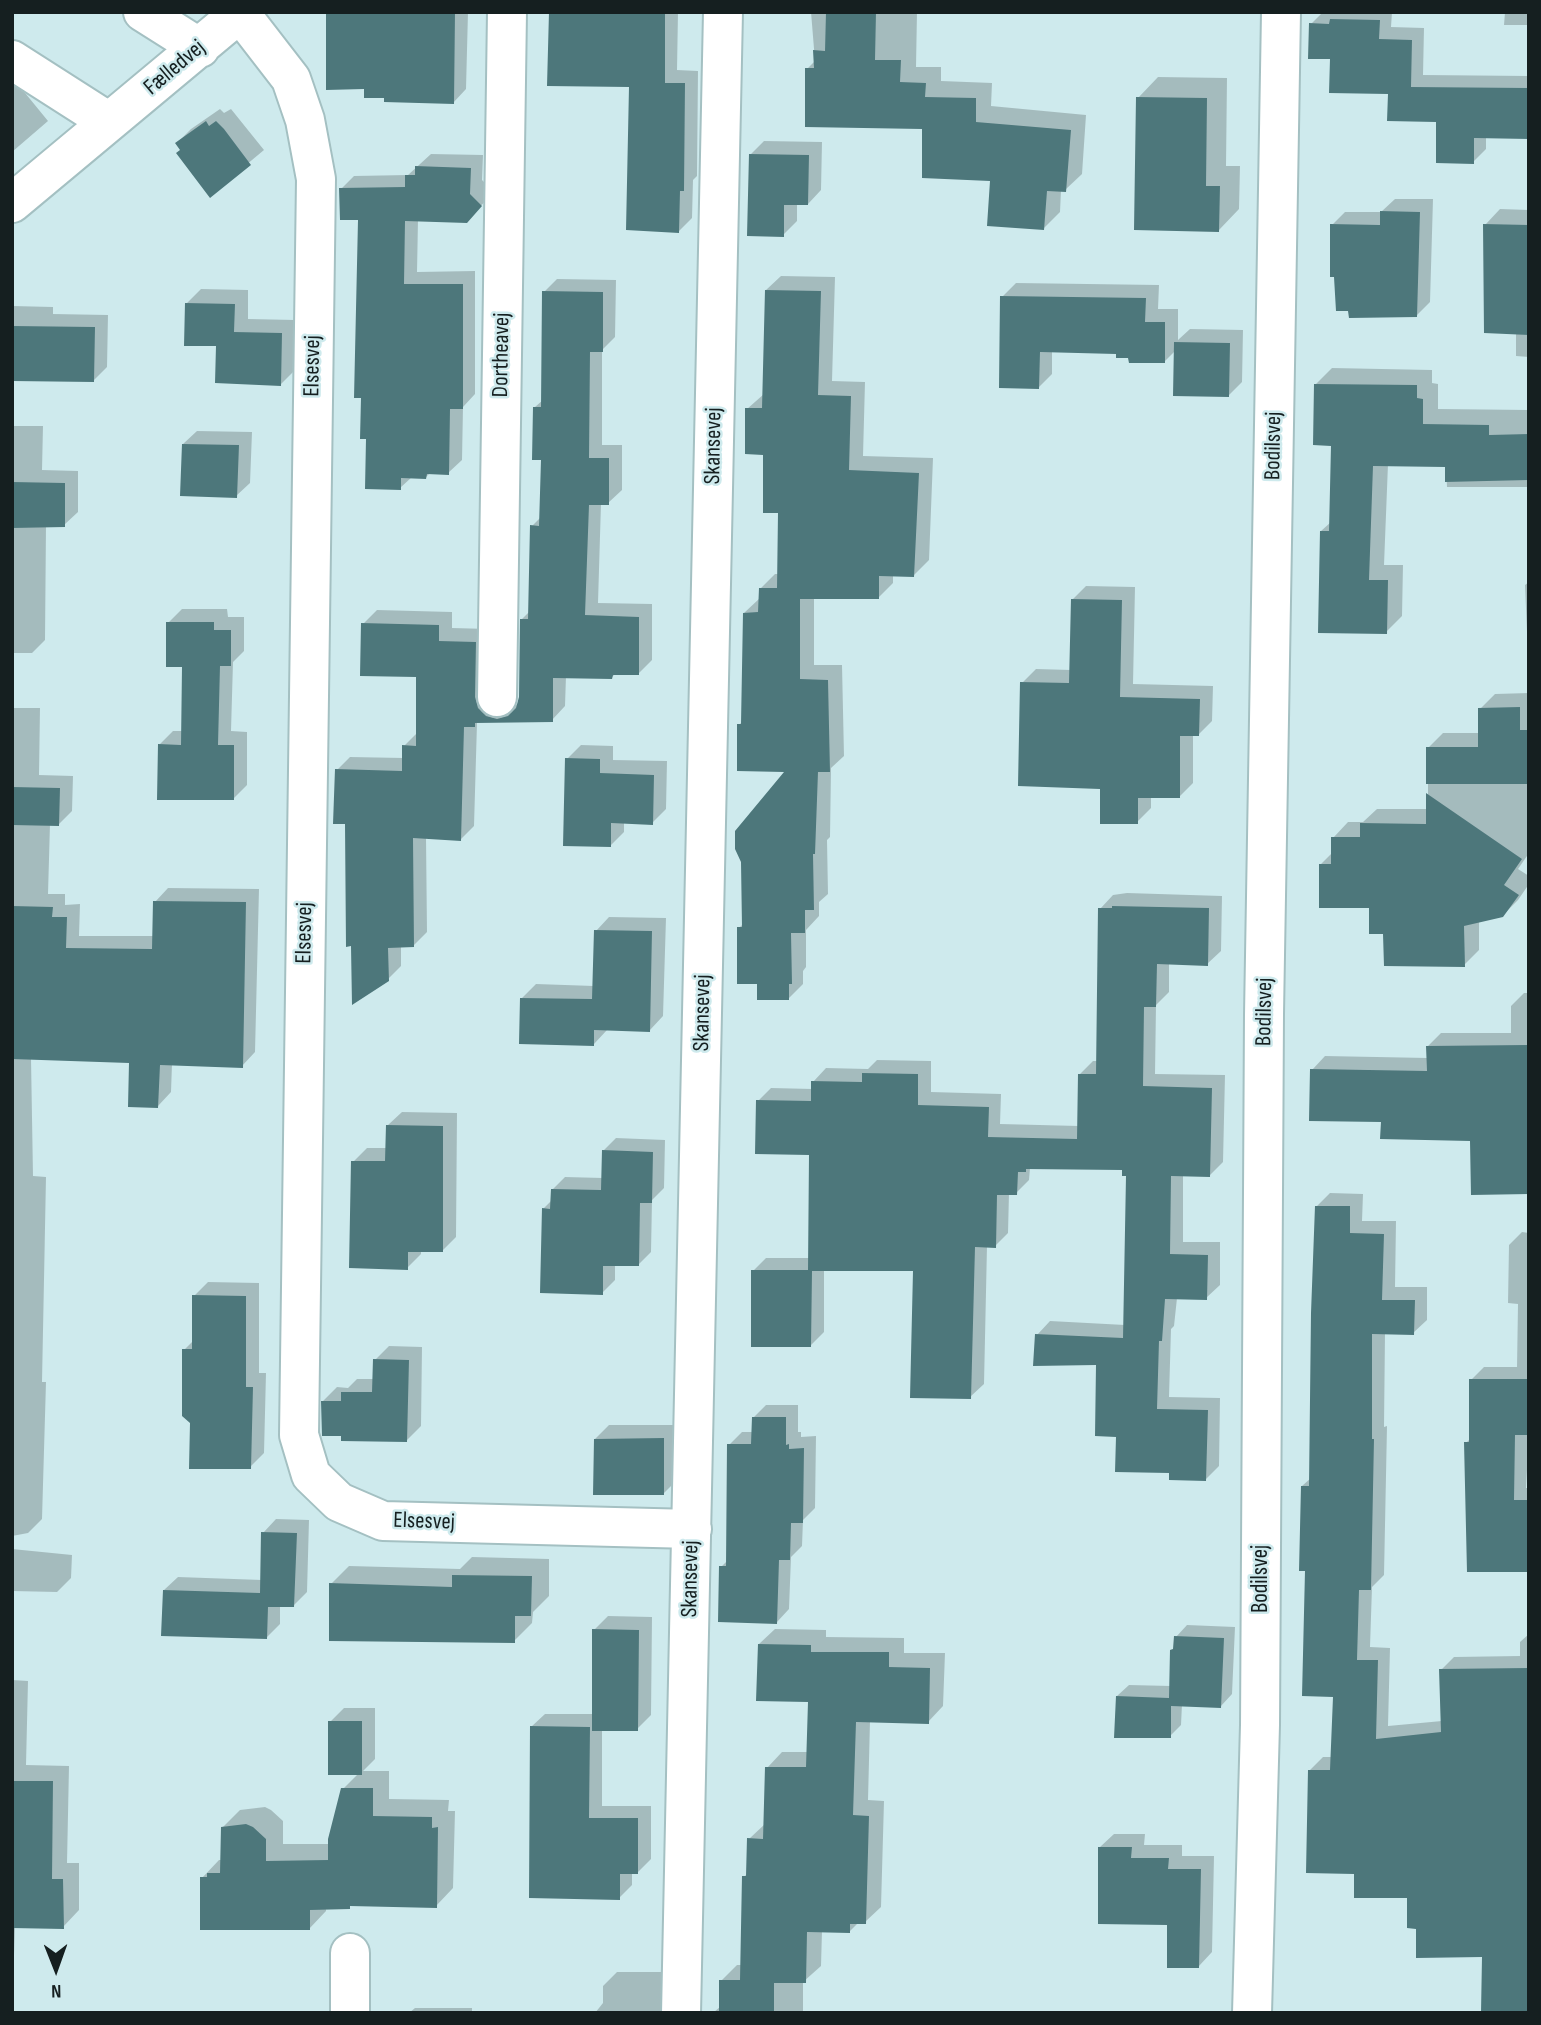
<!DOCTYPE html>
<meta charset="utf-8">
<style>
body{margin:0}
#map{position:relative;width:1541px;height:2025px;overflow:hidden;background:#ceeaed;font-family:"Sofia Sans Condensed",sans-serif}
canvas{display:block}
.frame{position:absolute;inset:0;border:14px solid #151f20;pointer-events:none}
.north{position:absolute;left:21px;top:1934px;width:70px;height:70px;-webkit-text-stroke:5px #ceeaed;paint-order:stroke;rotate:179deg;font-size:19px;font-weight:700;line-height:28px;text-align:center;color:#151f20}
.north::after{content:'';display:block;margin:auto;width:24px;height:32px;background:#151f20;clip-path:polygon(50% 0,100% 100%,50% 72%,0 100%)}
</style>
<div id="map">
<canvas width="1541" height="2025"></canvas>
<div class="frame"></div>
<div class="north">N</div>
</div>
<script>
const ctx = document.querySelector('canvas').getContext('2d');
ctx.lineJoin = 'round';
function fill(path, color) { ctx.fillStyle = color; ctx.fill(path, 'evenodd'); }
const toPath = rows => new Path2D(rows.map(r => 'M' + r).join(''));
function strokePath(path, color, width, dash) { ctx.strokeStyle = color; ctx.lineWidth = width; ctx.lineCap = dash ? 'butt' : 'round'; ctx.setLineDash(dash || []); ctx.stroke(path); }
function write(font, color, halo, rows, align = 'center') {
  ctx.font = font + ' "Sofia Sans Condensed",sans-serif'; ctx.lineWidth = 5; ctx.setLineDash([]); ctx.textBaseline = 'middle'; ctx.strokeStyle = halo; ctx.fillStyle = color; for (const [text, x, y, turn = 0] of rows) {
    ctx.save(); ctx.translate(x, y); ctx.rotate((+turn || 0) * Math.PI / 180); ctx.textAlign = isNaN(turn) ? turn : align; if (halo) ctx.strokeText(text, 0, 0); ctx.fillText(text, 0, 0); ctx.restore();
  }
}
const shadow = toPath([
 [328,12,468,12,466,89,453,103,386,96,366,87],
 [551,12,678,12,677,70,698,71,697,176,693,180,692,218,679,231,630,85],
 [811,12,917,12,916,67,941,67,941,81,992,83,991,106,1086,115,1082,174,1065,190,1061,190,1060,212,1044,228,992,179,924,127,807,69,815,61],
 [1323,12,1392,12,1391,27,1424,28,1423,75,1529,76,1529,137,1486,137,1486,149,1473,162,1438,121,1332,57,1311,24],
 [1505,12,1529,12,1529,25,1504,25],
 [12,77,48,121,12,152],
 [1158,77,1227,78,1226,166,1240,166,1239,209,1219,230,1138,98],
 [220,109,224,113,231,109,264,150,210,195,177,143,191,129],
 [764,141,822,142,821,190,808,204,797,203,797,221,783,235,750,155],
 [431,154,483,155,482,180,494,192,476,211,418,220,417,272,475,271,475,394,463,407,462,460,448,473,430,473,426,477,412,477,400,488,367,438,360,218,341,189,354,176,408,175],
 [1395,199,1433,199,1430,302,1417,315,1332,225,1345,212,1381,212],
 [1500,209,1529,210,1529,357,1516,356,1516,332,1485,225],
 [781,276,835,277,832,381,865,382,863,456,933,458,929,560,914,575,893,575,893,583,878,598,814,598,814,665,842,665,844,756,831,768,830,837,827,840,828,894,819,902,819,916,806,930,806,967,803,971,803,984,788,999,759,982,739,928,744,923,743,862,787,770,739,725,743,721,744,613,760,598,760,589,775,574,779,574,779,512,765,453,747,409,764,394,766,290],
 [557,279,616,280,615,337,602,350,602,445,622,445,622,490,608,503,601,503,598,603,652,604,652,660,639,673,616,673,612,677,566,676,565,706,552,720,478,721,477,723,474,826,461,839,426,837,427,932,413,946,401,946,401,966,387,980,347,823,337,770,350,757,404,758,404,746,418,732,418,676,363,624,377,610,452,612,452,628,489,629,510,706,519,704,521,698,522,619,529,612,532,526,541,517,543,458,535,407,543,400,544,292],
 [1016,283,1159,285,1158,309,1178,309,1178,340,1190,329,1243,330,1242,382,1228,396,1176,350,1165,361,1130,356,1118,352,1052,351,1052,374,1039,387,1002,297],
 [201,289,248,290,248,319,295,320,294,371,280,385,217,344,187,303],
 [12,306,53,307,53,314,108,315,107,367,94,380,12,379],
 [1332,368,1432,370,1432,383,1438,384,1438,409,1529,410,1529,487,1447,487,1446,465,1388,464,1384,565,1403,565,1402,616,1386,632,1321,531,1331,522,1333,444,1316,384],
 [12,426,43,426,42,470,78,471,78,512,64,525,46,525,45,640,32,653,12,653],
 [197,431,252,432,250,483,236,496,183,444],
 [1529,582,1529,631,1527,632,1525,585],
 [1086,586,1135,587,1133,684,1213,686,1212,721,1198,735,1193,734,1193,783,1179,797,1151,797,1151,808,1137,822,1102,788,1022,683,1036,669,1071,670,1072,600],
 [182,609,227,609,228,617,244,617,244,651,233,662,231,731,247,732,247,785,233,799,159,745,173,731,183,731,184,665,168,623],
 [1529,693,1529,853,1518,869,1529,876,1529,884,1518,900,1502,916,1479,921,1479,950,1464,965,1385,933,1371,907,1321,864,1332,853,1333,838,1348,822,1363,822,1377,809,1428,809,1428,748,1443,733,1480,733,1480,709,1495,694],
 [12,708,40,708,39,775,73,776,72,811,59,824,50,824,48,894,65,894,65,905,80,904,79,936,154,936,155,902,168,888,259,889,255,1052,242,1066,172,1064,171,1092,158,1106,131,1062,31,1058,33,1176,46,1177,42,1382,46,1382,42,1519,28,1533,12,1536],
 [581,745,613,746,613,760,667,761,666,809,652,823,624,822,624,832,610,846,567,759],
 [1127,893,1222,896,1221,951,1207,964,1169,963,1169,992,1156,1005,1155,1074,1225,1075,1223,1162,1210,1175,1183,1175,1183,1242,1220,1242,1220,1285,1206,1298,1177,1298,1174,1326,1171,1329,1169,1397,1220,1398,1219,1466,1206,1479,1171,1471,1118,1435,1098,1363,1037,1335,1050,1321,1125,1325,1128,1174,1124,1168,1030,1168,1029,1180,1016,1193,1009,1193,1008,1233,995,1246,987,1246,984,1384,970,1397,914,1270,824,1269,824,1332,810,1346,753,1271,766,1258,809,1258,811,1153,758,1101,771,1088,813,1089,813,1082,826,1068,868,1069,877,1060,931,1061,931,1092,1001,1094,1000,1124,1079,1126,1080,1074,1093,1061,1098,1061,1100,909,1113,895],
 [609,917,666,918,663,1016,650,1030,607,1030,594,1044,522,998,536,984,594,986,596,931],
 [1524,993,1529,993,1529,1193,1472,1139,1383,1120,1312,1070,1325,1056,1428,1058,1428,1046,1441,1033,1511,1033,1511,1006],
 [402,1112,457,1113,456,1237,442,1251,421,1250,421,1254,407,1268,353,1162,367,1148,387,1148,388,1125],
 [616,1138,665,1140,664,1188,652,1200,651,1252,639,1264,615,1264,615,1280,602,1293,543,1209,552,1200,552,1190,565,1177,603,1178,603,1151],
 [1330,1193,1363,1194,1362,1221,1396,1221,1395,1287,1427,1287,1427,1320,1413,1333,1385,1333,1384,1427,1387,1426,1384,1575,1372,1587,1370,1647,1390,1648,1388,1726,1442,1721,1441,1670,1454,1657,1520,1656,1520,1642,1529,1634,1529,2013,1483,1955,1417,1927,1409,1897,1356,1872,1309,1771,1323,1757,1333,1757,1335,1695,1307,1569,1302,1486,1311,1478,1317,1206],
 [1522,1232,1529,1233,1529,1434,1526,1488,1529,1488,1529,1570,1466,1443,1471,1438,1471,1380,1484,1367,1517,1367,1518,1304,1508,1303,1509,1245],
 [208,1282,259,1283,259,1373,266,1373,264,1453,250,1467,192,1423,184,1350,193,1341,194,1296],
 [389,1346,422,1347,421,1426,407,1440,342,1434,323,1401,337,1387,348,1388,357,1379,374,1379,375,1360],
 [766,1405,798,1405,798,1432,801,1432,801,1437,816,1436,815,1508,803,1520,802,1546,791,1557,789,1609,777,1622,721,1567,728,1560,729,1445,742,1432,753,1432,753,1418],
 [609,1425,677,1425,677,1480,663,1494,595,1439],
 [276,1519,309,1520,307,1592,294,1605,280,1605,280,1624,267,1637,164,1590,178,1577,262,1580,263,1533],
 [12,1549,72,1555,71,1578,57,1592,12,1591],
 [472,1557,549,1559,549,1596,533,1612,532,1623,514,1641,331,1584,349,1566,460,1569],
 [608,1616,652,1617,651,1715,637,1729,602,1729,602,1806,651,1806,651,1859,638,1872,632,1872,632,1885,619,1898,531,1727,545,1714,594,1714,594,1630],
 [1187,1625,1235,1627,1232,1694,1221,1706,1182,1704,1181,1725,1170,1736,1117,1696,1129,1685,1171,1686,1176,1637],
 [775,1629,826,1630,826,1637,904,1638,904,1653,945,1653,943,1706,928,1722,870,1721,868,1800,884,1801,881,1907,865,1922,859,1922,849,1932,822,1931,821,1966,803,1982,803,2013,713,2013,721,2006,721,1981,737,1965,742,1965,744,1877,748,1873,749,1839,766,1823,767,1768,782,1752,809,1752,810,1700,759,1644],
 [12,1680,28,1681,26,1765,69,1766,67,1863,79,1863,79,1910,63,1927,15,1927,12,2013],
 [344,1708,375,1708,375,1759,363,1771,389,1771,389,1799,449,1800,448,1811,455,1811,453,1888,436,1906,352,1904,349,1907,326,1908,326,1911,309,1929,202,1878,219,1860,222,1860,222,1828,240,1810,265,1807,271,1810,283,1821,283,1844,330,1844,343,1789,359,1773,330,1722],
 [1114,1834,1145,1834,1144,1845,1182,1845,1182,1856,1214,1856,1212,1952,1199,1966,1169,1923,1100,1847],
 [617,1972,667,1972,667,2013,595,2013,603,2003,603,1986],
 [415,2008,472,2008,472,2013,409,2013]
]);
const building = toPath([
 [326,12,455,12,454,104,384,102,384,98,364,98,364,89,326,90],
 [549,12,665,12,665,83,685,83,684,191,680,191,679,233,626,230,629,87,547,86],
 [826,12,876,12,875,60,901,60,900,82,926,83,925,97,976,98,976,122,1071,130,1066,192,1047,191,1044,230,987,226,990,181,922,178,922,129,805,127,805,68,814,68,813,50,825,51],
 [1330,19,1380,20,1379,39,1412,40,1411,87,1529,88,1529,139,1474,138,1474,164,1436,163,1436,122,1387,121,1388,94,1329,93,1330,59,1308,59,1309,23,1329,24],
 [1136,97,1207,98,1206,186,1220,186,1219,232,1134,230],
 [206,121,209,126,216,121,224,129,251,165,210,198,176,153,180,150,175,143],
 [749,154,809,155,808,205,784,205,784,237,747,236],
 [415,166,471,168,470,194,482,206,467,223,405,221,404,284,463,284,463,409,450,409,449,475,427,474,426,479,401,478,401,490,365,489,366,439,360,439,361,398,354,398,358,220,340,220,339,188,405,187,405,175,415,175],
 [1380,211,1420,212,1417,317,1349,318,1348,311,1336,311,1334,277,1330,277,1330,224,1380,225],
 [1483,224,1529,225,1529,335,1484,333],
 [765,290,821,291,818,395,851,396,849,470,919,473,914,577,879,576,879,599,800,599,800,679,828,680,830,772,818,772,815,854,813,854,814,910,805,910,805,933,791,933,792,984,789,984,789,1000,757,1000,757,984,737,984,737,927,742,927,741,862,735,849,735,831,784,772,737,771,737,724,741,724,743,613,758,612,759,588,777,588,778,513,763,513,763,455,745,454,745,408,762,408],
 [542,291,603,292,603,352,590,352,589,458,609,458,609,505,589,505,585,615,639,617,639,675,613,675,612,679,553,678,553,722,475,723,475,727,464,727,461,841,413,838,414,947,388,948,389,981,352,1005,351,946,346,947,345,824,333,824,335,769,402,771,402,745,416,746,416,677,360,676,361,623,439,625,439,641,476,642,475,697,478,708,486,716,497,719,508,716,516,708,519,697,520,619,528,619,530,525,539,526,541,460,532,460,533,407,541,407],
 [1000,296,1146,298,1145,322,1165,322,1165,363,1129,363,1128,358,1116,358,1116,354,1040,352,1039,389,999,388],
 [185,303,235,304,234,332,282,333,281,386,215,383,216,346,184,346],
 [12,326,95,327,94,382,12,381],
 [1174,342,1230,343,1229,397,1173,396],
 [1314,384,1417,385,1417,398,1423,399,1423,424,1489,425,1489,435,1529,434,1529,480,1445,482,1445,467,1373,466,1369,580,1388,580,1387,634,1318,633,1320,531,1329,531,1331,446,1313,445],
 [182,444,239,445,237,498,180,496],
 [12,482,65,483,65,527,12,528],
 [1071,599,1122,600,1120,697,1200,699,1199,736,1180,736,1180,798,1138,798,1138,824,1100,824,1100,789,1018,786,1020,682,1069,683],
 [166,622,214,622,214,630,231,630,231,666,220,666,218,745,234,745,234,800,157,800,158,744,181,745,182,667,166,667],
 [1520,707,1520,730,1529,730,1529,784,1426,784,1426,747,1478,747,1478,708],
 [565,758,600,759,600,773,654,775,653,825,611,823,611,847,563,846],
 [12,787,60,788,59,826,12,825],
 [1426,793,1522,859,1504,885,1519,895,1503,917,1464,926,1465,967,1384,966,1383,934,1369,934,1369,908,1319,908,1319,864,1331,864,1331,837,1360,837,1360,823,1426,824],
 [153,901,246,902,243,1068,160,1065,158,1108,128,1107,129,1063,12,1059,12,906,53,907,52,917,67,917,66,948,152,949],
 [1112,906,1209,908,1208,966,1157,964,1156,1007,1144,1007,1143,1086,1212,1088,1210,1177,1171,1176,1170,1254,1208,1255,1207,1300,1165,1299,1162,1341,1159,1341,1157,1409,1208,1410,1206,1481,1169,1480,1169,1473,1115,1472,1116,1437,1095,1436,1096,1365,1033,1366,1035,1334,1123,1338,1126,1176,1122,1176,1122,1170,1026,1169,1026,1172,1018,1172,1017,1195,997,1195,996,1248,975,1247,971,1399,910,1398,913,1271,812,1271,811,1347,751,1347,751,1270,808,1270,809,1155,755,1154,756,1100,811,1101,811,1081,862,1082,862,1073,918,1074,918,1105,989,1107,988,1137,1077,1139,1078,1074,1096,1074,1098,908,1112,908],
 [594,930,652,931,650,1032,594,1030,594,1046,519,1044,520,998,592,999],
 [1527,1045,1529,1194,1471,1195,1470,1141,1380,1139,1381,1122,1309,1121,1310,1069,1427,1071,1426,1046],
 [386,1125,443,1126,443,1252,408,1252,408,1270,349,1268,351,1161,385,1161],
 [602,1150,653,1152,652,1203,640,1203,639,1266,603,1266,603,1295,540,1293,542,1208,550,1209,551,1189,601,1190],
 [1315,1206,1350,1206,1350,1233,1384,1234,1382,1300,1415,1300,1414,1335,1372,1334,1372,1439,1374,1439,1371,1590,1359,1590,1357,1660,1378,1660,1376,1739,1441,1732,1439,1669,1529,1668,1529,2013,1481,2013,1482,1957,1416,1958,1416,1929,1407,1928,1407,1898,1354,1898,1354,1874,1306,1873,1308,1770,1330,1770,1333,1697,1302,1696,1305,1571,1299,1571,1301,1486,1309,1486,1311,1313],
 [192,1295,246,1296,246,1387,253,1387,251,1469,189,1469,190,1423,182,1416,182,1349,192,1349],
 [373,1359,409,1360,407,1442,341,1441,341,1436,322,1436,321,1401,341,1401,341,1392,372,1392],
 [1469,1379,1529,1379,1529,1435,1515,1435,1514,1500,1529,1500,1529,1572,1467,1572,1464,1442,1469,1442],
 [752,1417,786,1417,786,1445,789,1444,789,1449,804,1448,803,1523,791,1523,790,1560,779,1560,777,1624,718,1622,719,1566,726,1566,727,1444,751,1444],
 [664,1438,664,1495,593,1495,594,1439],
 [261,1532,297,1533,294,1607,268,1607,267,1639,161,1636,163,1590,260,1593],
 [452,1575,532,1576,531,1616,515,1616,515,1643,329,1641,329,1583,452,1587],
 [592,1629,639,1630,638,1731,592,1731],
 [1174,1636,1224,1638,1221,1708,1171,1706,1171,1738,1114,1738,1116,1696,1169,1698,1170,1650,1173,1649],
 [758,1644,811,1645,811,1652,889,1652,889,1667,930,1668,929,1724,856,1722,853,1815,869,1816,866,1924,850,1924,850,1933,807,1932,806,1983,774,1983,774,2013,719,2013,719,1980,740,1980,742,1876,746,1876,747,1838,763,1839,765,1767,806,1767,808,1702,756,1701],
 [328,1721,362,1721,362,1775,328,1775],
 [530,1726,590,1727,589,1818,638,1818,638,1874,620,1874,620,1900,529,1898],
 [12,1781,53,1781,52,1879,63,1879,64,1929,12,1928],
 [341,1788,373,1788,373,1816,432,1817,432,1828,438,1827,437,1908,350,1906,350,1909,310,1910,310,1930,200,1930,200,1877,207,1877,207,1873,220,1873,221,1827,246,1824,253,1827,266,1839,266,1861,328,1860,328,1839],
 [1098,1847,1132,1847,1131,1858,1169,1858,1168,1869,1201,1869,1199,1968,1167,1968,1167,1925,1098,1924]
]);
const minor = toPath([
 [143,12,200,48],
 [240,13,291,79,305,120,316,179,299,1435,311,1475,339,1502,383,1521,692,1529],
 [12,60,109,122],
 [12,203,241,12],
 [497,697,507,12],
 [350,2013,350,1953],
 [681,2013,723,12],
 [1252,2013,1260,1725,1264,1014,1281,12]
]);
const streetNames = [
 ["Fælledvej",175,68,-40],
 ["Dortheavej",502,355,-89],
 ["Elsesvej",313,366,-89],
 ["Skansevej",714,446,-89],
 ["Bodilsvej",1274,446,-89],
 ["Elsesvej",305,933,-89],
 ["Bodilsvej",1265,1012,-89],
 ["Skansevej",703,1013,-89],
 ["Elsesvej",424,1522,2],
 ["Skansevej",691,1579,-89],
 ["Bodilsvej",1261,1579,-90]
];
fill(shadow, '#0003');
fill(building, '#4d777b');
strokePath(minor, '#a4c0c2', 42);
strokePath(minor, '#fff', 38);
write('23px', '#151f20', '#ceeaed', streetNames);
</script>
